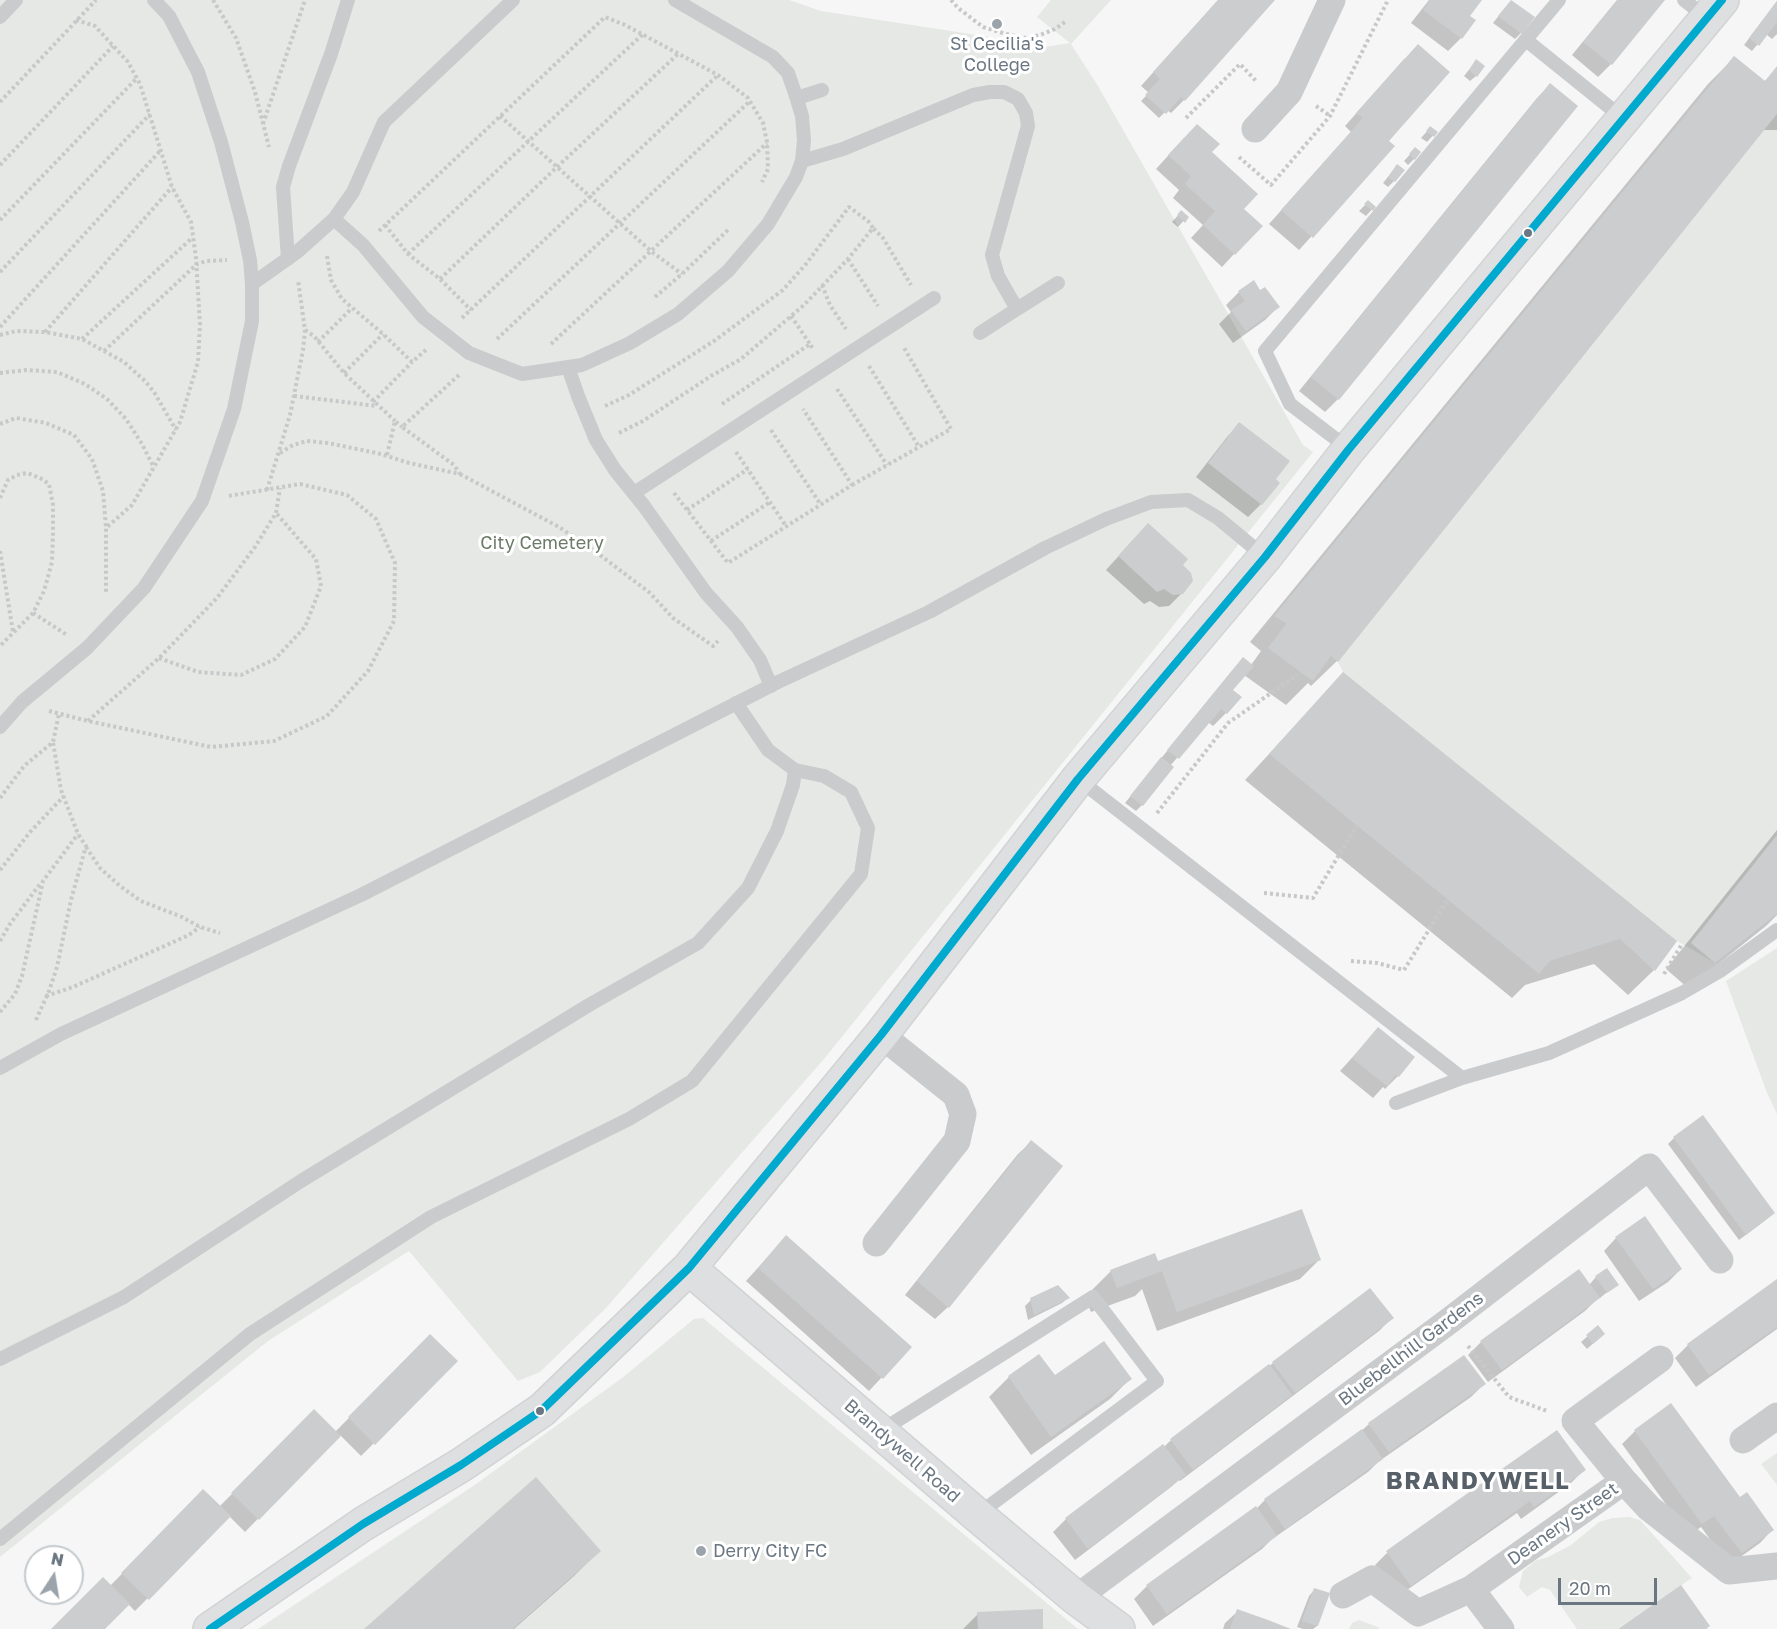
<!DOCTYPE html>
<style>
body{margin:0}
#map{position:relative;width:1777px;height:1629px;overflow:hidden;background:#f6f6f6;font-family:"Golos Text",sans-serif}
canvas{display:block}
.north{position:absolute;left:24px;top:1545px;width:60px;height:60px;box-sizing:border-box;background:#fff;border:2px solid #c3c9cd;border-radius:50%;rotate:12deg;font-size:16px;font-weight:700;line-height:24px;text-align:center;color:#6a7782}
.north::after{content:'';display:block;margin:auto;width:21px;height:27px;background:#9ba3ab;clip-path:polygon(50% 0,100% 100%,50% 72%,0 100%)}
.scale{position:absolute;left:1558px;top:1578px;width:99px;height:27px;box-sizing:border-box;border:3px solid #6a7782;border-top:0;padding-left:8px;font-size:18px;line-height:21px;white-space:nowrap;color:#6a7782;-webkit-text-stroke:4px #fff;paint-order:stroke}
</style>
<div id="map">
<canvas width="1777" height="1629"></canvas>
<div class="north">N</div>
<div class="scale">20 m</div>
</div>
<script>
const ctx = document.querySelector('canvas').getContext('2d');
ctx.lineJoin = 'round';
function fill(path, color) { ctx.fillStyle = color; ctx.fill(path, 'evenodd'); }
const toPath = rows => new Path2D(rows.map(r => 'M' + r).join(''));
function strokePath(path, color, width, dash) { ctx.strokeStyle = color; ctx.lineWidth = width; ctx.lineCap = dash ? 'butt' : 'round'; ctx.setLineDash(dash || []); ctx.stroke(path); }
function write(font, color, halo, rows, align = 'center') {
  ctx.font = font + ' "Golos Text",sans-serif'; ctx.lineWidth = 6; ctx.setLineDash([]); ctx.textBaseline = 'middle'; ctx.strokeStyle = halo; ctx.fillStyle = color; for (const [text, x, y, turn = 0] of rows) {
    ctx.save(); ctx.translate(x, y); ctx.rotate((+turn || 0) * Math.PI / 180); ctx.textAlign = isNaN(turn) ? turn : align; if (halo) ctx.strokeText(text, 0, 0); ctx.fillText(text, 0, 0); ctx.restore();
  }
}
const green = toPath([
 [0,0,789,0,821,11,990,37,1038,48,1070,43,1037,17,1051,0,1111,0,1071,44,1098,86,1303,445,1313,452,824,1059,605,1309,540,1372,518,1381,409,1251,268,1341,0,1557],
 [1734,56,1765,81,1777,68,1777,914,1715,963,1677,941,1655,971,1620,939,1550,961,1539,974,1269,754,1343,672,1338,662,1331,656,1313,681,1286,625,1274,616],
 [1777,948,1777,1114,1767,1093,1726,981],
 [703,1318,1078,1629,258,1629,476,1484,622,1378,694,1319],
 [1777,1453,1777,1485,1761,1464],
 [1629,1517,1640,1520,1692,1578,1617,1629,1577,1629,1550,1590,1542,1587,1527,1597,1519,1587,1523,1571,1535,1561,1548,1557,1571,1545,1599,1522,1612,1518],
 [1359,1620,1378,1627,1379,1629,1349,1629,1352,1623]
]);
const shadow = toPath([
 [1218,0,1273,0,1184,100,1171,113,1167,110,1159,118,1141,101,1149,93,1141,86],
 [1429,0,1480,0,1468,17,1474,21,1461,38,1448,51,1411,23],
 [1617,0,1663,0,1611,64,1598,77,1572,55],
 [1777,1,1777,34,1772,39,1766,34,1752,51,1744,45],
 [1510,2,1521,33,1515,39,1493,23],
 [1405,58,1386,141,1393,147,1299,250,1269,224,1351,132,1345,126],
 [1734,58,1764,82,1777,69,1777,130,1762,130,1337,661,1311,686,1308,683,1286,705,1244,675,1231,691,1226,713,1213,726,1208,722,1170,766,1172,767,1142,805,1136,811,1125,803,1231,672,1243,659,1251,665,1261,651,1250,642,1708,84],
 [1476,61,1476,76,1470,81,1464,76],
 [1550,85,1576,106,1338,399,1325,412,1299,391,1537,98],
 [1430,128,1436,132,1427,142,1421,138],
 [1184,138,1242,209,1234,254,1222,267,1191,238,1203,225,1173,198,1179,190,1156,169],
 [1415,149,1414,159,1408,165,1404,161],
 [1392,172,1394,181,1388,187,1383,183],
 [1368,202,1374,207,1366,216,1359,211],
 [1181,212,1187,217,1178,227,1172,222],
 [1239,292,1260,292,1278,307,1265,320,1233,343,1219,324,1231,312,1226,305],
 [1239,424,1274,480,1261,504,1248,517,1196,477,1227,437],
 [1135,538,1181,565,1182,593,1169,606,1159,607,1150,601,1144,604,1106,570],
 [1343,674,1654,970,1628,995,1594,964,1525,985,1512,998,1245,780],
 [1777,830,1777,915,1766,926,1688,988,1666,969],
 [1378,1029,1398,1076,1385,1089,1383,1087,1373,1098,1340,1071],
 [1674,1138,1767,1219,1739,1240,1668,1144],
 [1031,1142,948,1307,935,1319,905,1295,1018,1154],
 [1616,1238,1681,1269,1668,1282,1639,1301,1604,1251],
 [774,1250,910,1347,869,1391,746,1281],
 [1319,1260,1300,1279,1157,1331,1142,1289,1135,1296,1091,1312,1085,1297,1111,1271,1157,1263],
 [1596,1277,1617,1284,1600,1298,1599,1297,1585,1311,1488,1382,1468,1355,1481,1342,1589,1285],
 [1777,1281,1777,1329,1696,1387,1675,1358,1688,1345],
 [1370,1290,1392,1318,1379,1331,1180,1481,1179,1480,1171,1487,1075,1560,1053,1532,1066,1519,1163,1448,1171,1440],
 [1068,1298,1062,1303,1028,1320,1025,1306,1031,1300],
 [1598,1327,1597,1340,1587,1349,1581,1342],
 [430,1336,456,1361,361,1456,340,1435,245,1532,229,1516,135,1611,128,1604,103,1629,53,1629,110,1586,203,1491,219,1507,314,1411,335,1432],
 [1039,1356,1054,1378,1130,1379,1110,1399,1031,1455,989,1397,1009,1377],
 [1484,1384,1471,1397,1378,1462,1368,1472,1271,1540,1262,1549,1153,1626,1134,1599,1147,1586,1256,1509,1265,1500,1359,1433,1369,1424],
 [1635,1431,1739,1499,1772,1530,1760,1543,1729,1565,1701,1527,1689,1536,1622,1444],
 [1584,1470,1571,1483,1521,1519,1517,1513,1397,1597,1375,1565,1387,1553],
 [599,1551,574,1576,514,1629,367,1629],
 [1315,1589,1328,1594,1317,1626,1313,1629,1303,1629,1297,1627,1309,1596],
 [1238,1611,1288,1629,1223,1629,1225,1623],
 [978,1614,1042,1629,963,1629]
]);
const building = toPath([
 [1218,0,1275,0,1185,101,1181,97,1166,114,1145,95,1160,79,1153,72],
 [1430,0,1482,0,1470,16,1476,20,1462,39,1423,10],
 [1511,0,1535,17,1522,34,1498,16],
 [1618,0,1665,0,1612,65,1583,42],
 [1777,1,1777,22,1759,46,1749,38],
 [1418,44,1450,72,1389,141,1395,146,1313,238,1281,210,1363,118,1356,113],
 [1734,56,1765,81,1777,66,1777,114,1338,662,1331,656,1313,681,1268,648,1286,624,1274,616],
 [1476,59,1485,66,1477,77,1469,70],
 [1550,83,1578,106,1339,400,1311,377],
 [1197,124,1220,144,1212,152,1258,194,1244,209,1263,226,1235,255,1203,225,1215,211,1185,184,1191,176,1168,155],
 [1430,126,1438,132,1434,137,1426,131],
 [1415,147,1421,152,1415,160,1409,154],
 [1397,164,1405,170,1395,182,1388,177],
 [1368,200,1376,207,1373,211,1364,204],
 [1181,210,1189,217,1185,223,1177,215],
 [1254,280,1260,290,1265,287,1280,307,1246,331,1231,310,1245,301,1238,291],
 [1239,422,1290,461,1276,479,1280,483,1262,505,1208,463],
 [1148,523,1188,559,1183,565,1191,573,1193,581,1183,594,1173,595,1164,589,1157,592,1118,556],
 [1243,657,1254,666,1233,690,1242,697,1227,714,1221,709,1179,759,1167,750],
 [1343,672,1677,941,1655,971,1620,939,1550,961,1539,974,1269,754],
 [1161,757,1174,767,1143,806,1130,796],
 [1777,835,1777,914,1715,963,1691,943],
 [1378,1027,1415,1057,1399,1077,1396,1074,1387,1086,1352,1058],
 [1703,1115,1775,1213,1746,1235,1673,1137],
 [1031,1140,1063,1166,949,1308,917,1281],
 [1302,1209,1321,1260,1177,1312,1162,1271,1117,1288,1110,1270,1155,1253,1158,1261],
 [1645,1216,1682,1269,1653,1289,1615,1237],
 [786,1235,912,1347,883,1379,758,1268],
 [1607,1268,1619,1285,1607,1293,1595,1276],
 [1579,1269,1600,1298,1502,1370,1480,1341],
 [1777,1279,1777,1327,1709,1375,1687,1344],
 [1058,1285,1070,1298,1034,1315,1030,1298],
 [1370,1288,1394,1318,1295,1393,1272,1362],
 [1598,1325,1605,1334,1593,1344,1586,1335],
 [430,1334,458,1361,375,1445,348,1417],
 [1104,1341,1132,1379,1051,1437,1008,1376,1039,1354,1055,1375],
 [1464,1355,1486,1384,1389,1452,1368,1423],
 [1269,1364,1292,1395,1193,1470,1170,1439],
 [1671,1403,1740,1497,1747,1492,1774,1530,1742,1553,1714,1516,1702,1524,1634,1430],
 [314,1409,341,1436,259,1520,231,1493],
 [1362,1429,1383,1459,1285,1529,1264,1499],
 [1557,1430,1586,1470,1534,1507,1530,1501,1411,1586,1386,1551],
 [1163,1444,1186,1475,1088,1549,1065,1518],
 [536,1477,601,1551,513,1629,364,1629],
 [203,1489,231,1516,149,1600,121,1573],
 [1256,1506,1277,1536,1167,1614,1146,1585],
 [103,1577,130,1604,105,1629,51,1629],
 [1681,1585,1710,1626,1706,1629,1618,1629],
 [1314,1588,1330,1593,1318,1626,1302,1621],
 [1043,1609,1043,1629,978,1629,977,1612],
 [1237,1609,1268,1620,1291,1629,1230,1629]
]);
const path = toPath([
 [213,0,236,38,255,92,269,147],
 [951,0,958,8,983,27,1006,34,1026,38,1040,35,1055,29,1065,22],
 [76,20,95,26,128,62,140,84,172,187,191,222,196,258,200,325,198,362,180,422,132,505,106,528,106,594],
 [0,102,96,0],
 [1316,106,1330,116],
 [500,116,652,252,682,274],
 [1186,118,1240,64,1257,82],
 [263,124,305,0],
 [1239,157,1271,185,1330,116,1388,0],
 [0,165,113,46],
 [0,220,137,78],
 [385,225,408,254,440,279,471,310],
 [379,231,605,17,625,25,718,75,748,98,763,123,767,142,768,169,762,182],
 [408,254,643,34],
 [327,256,331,280,342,299,383,334,412,362,427,349],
 [848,259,878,306],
 [0,272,150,114],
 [440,279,557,167,678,54],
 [822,285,830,305,846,329],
 [655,297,682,274,729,229],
 [791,316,810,344],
 [462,318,718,75],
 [0,327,160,151],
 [305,330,314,336,344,373,395,421],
 [45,332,172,187],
 [0,335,16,331,45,332,82,339,124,362,145,381,154,392,176,430],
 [82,339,192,238],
 [497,339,750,101],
 [318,342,352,308],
 [551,344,767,143],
 [104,351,197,264,206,261,227,260],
 [869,366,919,447],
 [0,373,27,370,57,372,85,384,107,399,126,419,142,444,154,468],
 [344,373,383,334],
 [837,389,887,465],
 [294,396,377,406],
 [373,402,412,362],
 [722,404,810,344,813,349],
 [605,406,629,395,714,341,783,290,806,264,849,207,868,221,873,228],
 [0,424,16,418,46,423,74,435,92,459,103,491,106,528],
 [771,430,821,505],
 [619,433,643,421,711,376,741,359,804,305,848,259,873,228,883,238,911,285],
 [736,452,786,526],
 [280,453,293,445,307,441,328,443,381,454,409,463,460,474,454,465,402,427,459,375],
 [387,455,395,421,402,427],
 [460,474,559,527,600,555,650,593,673,618,713,646,718,641],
 [852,485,951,429,903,346],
 [267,490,290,415,303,350,305,330,298,280],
 [674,493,728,563,852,485,803,409],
 [0,498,8,480,17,475,27,473,40,478,49,484,53,505,53,533,52,562,44,591,33,613,0,646],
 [687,510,748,469],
 [711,541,770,502],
 [0,551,13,632],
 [33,613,67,635],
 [159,658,198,672,241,675,275,659,305,627,321,586,316,559,276,513],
 [49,711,88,721,211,747,274,741,327,716,368,671,394,621,395,563,376,519,347,495,300,484,228,496],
 [88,721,159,658,217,598,255,547,276,513,280,488],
 [0,798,24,766,53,742,59,714],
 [1157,813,1228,723,1297,675],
 [86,847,100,868,120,886,141,901,182,917,200,927,220,933],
 [0,870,31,831,64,796],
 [1264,893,1313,898,1357,825],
 [0,941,10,924,40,884],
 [1351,961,1377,963,1404,970,1448,899],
 [1664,974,1682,944],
 [46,996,73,987,189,935,200,927],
 [0,1012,15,994,22,976,43,881,78,834],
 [36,1020,49,991,57,967,71,900,86,846,78,834,61,790,53,742],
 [1468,1346,1509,1397,1547,1411]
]);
const lane = toPath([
 [1684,0,1707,18],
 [0,17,16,0],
 [1526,40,1624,119],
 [797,98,822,90],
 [802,161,843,149,973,95,990,92,1004,92,1018,99,1026,113,1028,126,992,255,998,276,1017,309,1058,283],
 [334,219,363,245,423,317,469,353,522,374,582,365,630,343,678,314,728,271,768,224,796,177,802,161,804,140,802,116,796,96,788,73,773,57,675,0],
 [288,259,283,187,289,166,331,54,348,0],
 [252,284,297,252,334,219,353,192,384,122,513,0],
 [980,333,1017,309],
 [568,367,578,396,596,440,615,470,644,506,706,593,737,627,760,660,771,686],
 [1349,449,1290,404,1265,351,1559,0],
 [634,493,934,298],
 [0,727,22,702,87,648,144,588,202,501,234,409,252,321,252,284,250,260,242,222,221,142,198,72,169,16,154,0],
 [1078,779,1462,1078],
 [0,1068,61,1034,361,895,778,682,929,612,1045,548,1106,519,1151,502,1188,500,1218,518,1265,557],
 [1396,1103,1462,1078,1549,1053,1682,993,1720,971,1777,930],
 [0,1359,124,1297,301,1181,589,1005,698,943,748,888,777,831,793,785,795,770],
 [879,1432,1093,1297,1157,1381,977,1515],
 [0,1539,250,1334,431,1217,629,1119,692,1081,861,874,868,828,851,792,824,776,795,770,768,750,736,703]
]);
const street = toPath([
 [1255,129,1289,92,1332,0],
 [876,1243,957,1141,963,1114,956,1095,881,1035],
 [1743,1440,1777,1416],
 [1624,1481,1575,1421,1660,1359],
 [1471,1589,1501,1629],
 [1343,1595,1372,1579,1418,1613,1471,1589,1624,1481,1649,1508,1729,1571,1777,1566],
 [1076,1598,1449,1321,1649,1167,1720,1260]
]);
const secondary = toPath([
 [689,1268,977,1515,1076,1598,1118,1629],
 [210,1629,363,1524,461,1465,542,1410,689,1268,881,1035,1078,779,1265,557,1349,449,1722,0]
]);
const bus1 = toPath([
 [210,1629,363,1524,461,1465,542,1410,689,1268,881,1035,1078,779,1265,557,1349,449,1722,0]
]);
const markers = [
 [997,24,6,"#9ba3ab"],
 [1528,233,5,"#6a7782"],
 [540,1411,5,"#6a7782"],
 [701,1551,6,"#9ba3ab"]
];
const poiNames = [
 ["St Cecilia's",997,44],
 ["College",997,65],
 ["Derry City FC",713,1551,"left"]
];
const parkNames = [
 ["City Cemetery",542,543]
];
const streetNames = [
 ["Bluebellhill Gardens",1411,1349,-37],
 ["Brandywell Road",902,1451,41],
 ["Deanery Street",1563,1524,-35]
];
const districtNames = [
 ["BRANDYWELL",1478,1481]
];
fill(green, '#e5e8e4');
fill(shadow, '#0003');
fill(building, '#cccdce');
strokePath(secondary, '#d2d3d3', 36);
strokePath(path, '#c7c8c9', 4, [3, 3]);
strokePath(lane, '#c9cbcc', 14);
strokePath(street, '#c9cbcc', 27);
strokePath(secondary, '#dedfe0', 33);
strokePath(bus1, '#00a9ce', 8);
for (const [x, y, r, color] of markers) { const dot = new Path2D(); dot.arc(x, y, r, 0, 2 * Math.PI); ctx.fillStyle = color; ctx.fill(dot); strokePath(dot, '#fff', 2); }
write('18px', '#6a7782', '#fff', poiNames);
write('18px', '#6c7a68', '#fff', parkNames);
write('18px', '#6a7782', '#fff', streetNames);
ctx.letterSpacing = '1.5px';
write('bold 24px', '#576068', '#fff', districtNames);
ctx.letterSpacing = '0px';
</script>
